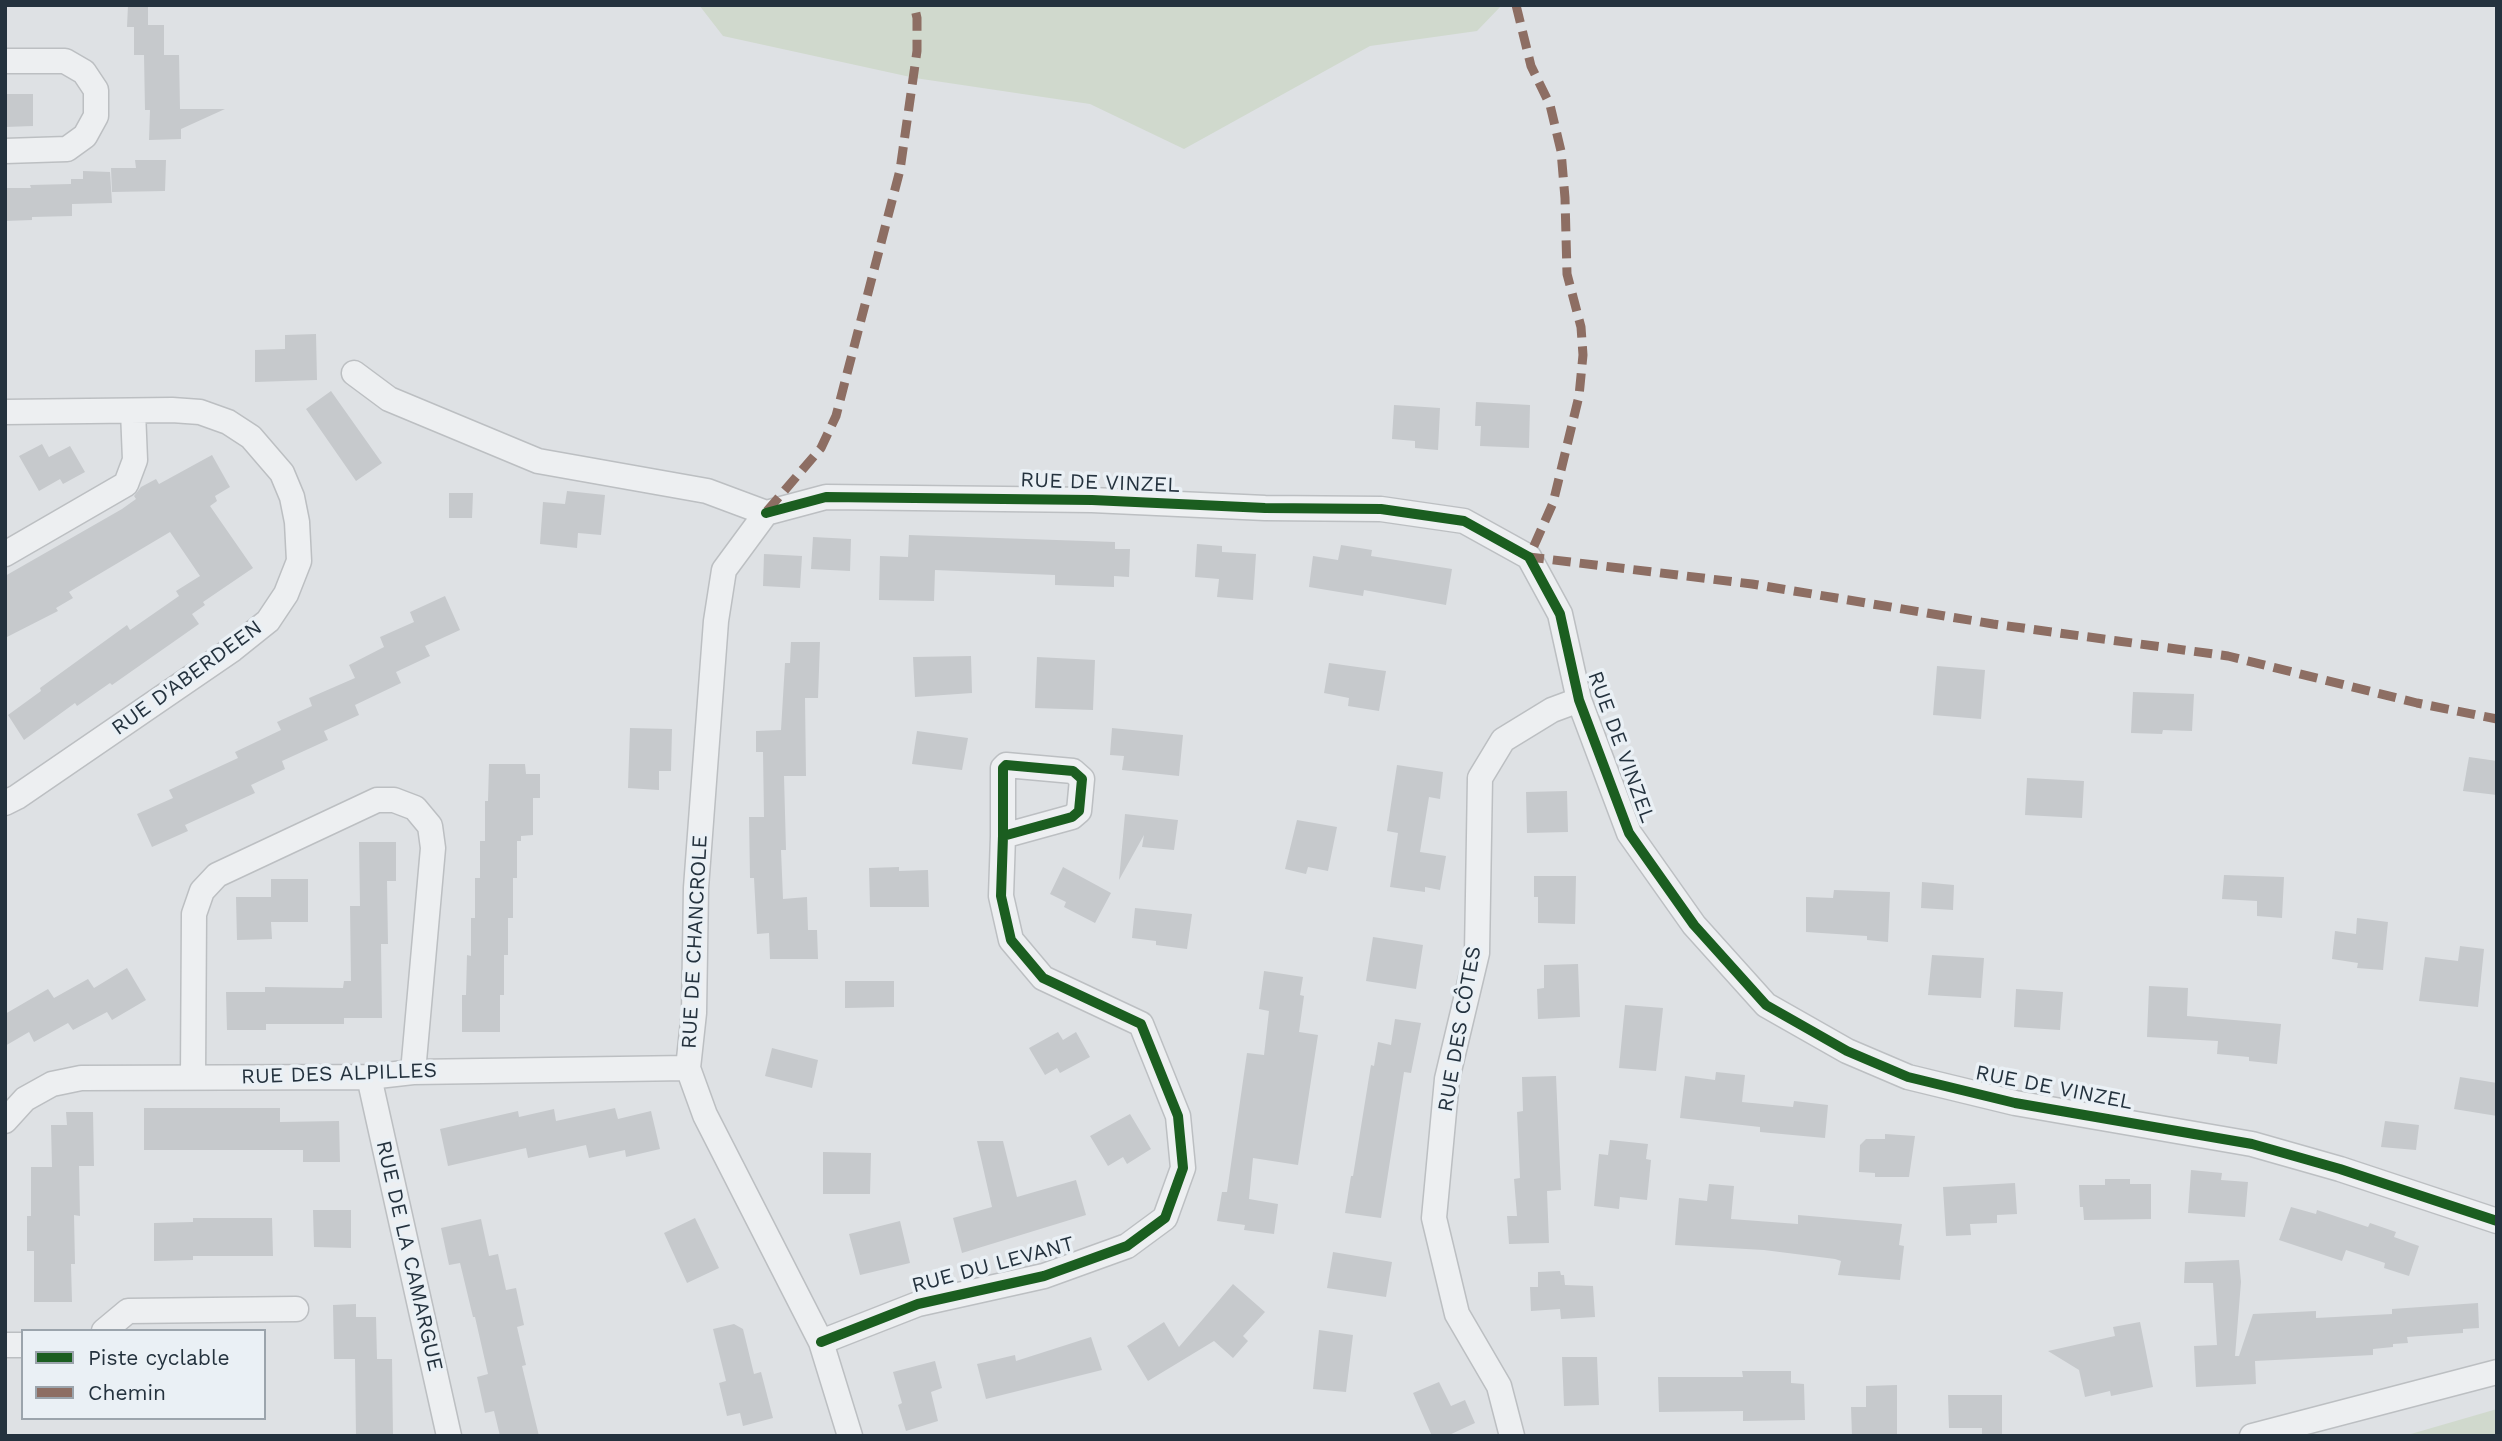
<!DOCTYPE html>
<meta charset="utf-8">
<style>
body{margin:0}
#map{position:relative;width:2502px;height:1441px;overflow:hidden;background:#dee1e4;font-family:"Work Sans",sans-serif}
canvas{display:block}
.frame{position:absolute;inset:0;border:7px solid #24323e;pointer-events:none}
.legend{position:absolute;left:21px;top:1329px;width:245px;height:91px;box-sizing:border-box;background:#eaf0f5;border:2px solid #9ba4ac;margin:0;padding:9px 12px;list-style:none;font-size:21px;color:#24323e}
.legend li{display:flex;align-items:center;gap:14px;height:35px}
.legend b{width:35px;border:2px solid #9ba4ac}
</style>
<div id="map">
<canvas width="2502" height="1441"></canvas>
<div class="frame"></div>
<ul class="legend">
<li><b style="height:9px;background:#1b5e20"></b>Piste cyclable</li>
<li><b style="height:9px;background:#8d6e63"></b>Chemin</li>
</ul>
</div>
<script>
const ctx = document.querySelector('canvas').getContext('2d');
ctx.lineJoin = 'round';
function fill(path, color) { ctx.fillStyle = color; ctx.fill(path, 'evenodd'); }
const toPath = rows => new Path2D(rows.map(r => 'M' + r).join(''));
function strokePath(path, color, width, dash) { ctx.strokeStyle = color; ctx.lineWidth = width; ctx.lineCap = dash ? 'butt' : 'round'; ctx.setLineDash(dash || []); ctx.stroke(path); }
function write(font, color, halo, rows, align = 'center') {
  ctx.font = font + ' "Work Sans",sans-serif'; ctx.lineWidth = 7; ctx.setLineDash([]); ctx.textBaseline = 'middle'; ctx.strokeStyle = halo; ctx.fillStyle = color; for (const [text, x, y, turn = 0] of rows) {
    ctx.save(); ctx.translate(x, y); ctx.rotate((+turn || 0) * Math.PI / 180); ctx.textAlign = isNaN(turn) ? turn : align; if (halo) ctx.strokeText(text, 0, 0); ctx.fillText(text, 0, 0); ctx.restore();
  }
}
const green = toPath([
 [699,5,1502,5,1477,31,1370,46,1184,149,1090,104,915,78,723,36],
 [2497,1409,2497,1436,2404,1436]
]);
const building = toPath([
 [128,5,148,5,148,25,164,25,164,55,134,55,134,27,127,27],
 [144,55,179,55,180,109,225,109,181,129,181,139,149,140,150,110,145,110],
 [5,94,33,94,33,126,5,127],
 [135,160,166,160,165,191,112,192,111,168,136,168],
 [83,171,110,172,112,203,72,204,72,216,32,217,32,220,5,221,5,188,31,188,30,185,71,184,71,179,83,179],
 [316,334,317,380,255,382,255,350,285,349,285,335],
 [331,391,382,463,356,481,306,409],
 [1476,402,1530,405,1529,448,1480,446,1481,426,1475,426],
 [1394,405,1440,408,1438,450,1415,448,1415,441,1392,439],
 [42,444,49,457,70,446,85,472,63,484,60,479,39,491,19,456],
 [212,455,230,487,215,496,217,501,210,506,253,568,203,602,205,605,192,614,199,624,112,685,110,683,77,706,75,703,24,740,8,715,41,691,40,688,127,625,130,630,179,596,176,591,200,576,170,532,69,592,73,598,56,608,58,611,5,638,5,576,122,509,136,499,134,496,141,487,156,479,159,484],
 [567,491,605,495,601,535,578,533,577,548,540,544,543,502,565,504],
 [449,493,473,493,472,518,449,518],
 [909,535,1115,542,1115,549,1130,549,1129,577,1114,576,1114,587,1055,585,1055,575,935,570,934,601,879,600,880,556,908,557],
 [813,537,851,539,850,571,811,569],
 [1197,544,1222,546,1222,552,1256,554,1253,600,1217,597,1219,579,1195,577],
 [1341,545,1372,550,1371,556,1452,569,1446,605,1364,590,1363,596,1309,587,1313,556,1338,560],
 [764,554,802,556,800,588,763,586],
 [445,596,460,630,425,646,430,656,396,672,401,683,355,705,359,715,324,731,328,740,282,761,285,769,251,785,255,793,185,825,188,831,152,847,137,814,173,798,169,790,238,758,235,752,281,730,277,722,312,706,309,698,355,678,349,665,384,647,380,637,414,622,410,612],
 [791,642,820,642,818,698,805,698,806,776,784,776,786,850,781,850,783,899,807,897,808,930,817,930,818,959,770,959,769,933,757,934,754,878,750,878,749,817,764,817,763,752,756,752,756,731,781,730,785,663,790,663],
 [971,656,972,693,915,697,913,657],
 [1037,657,1095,660,1093,710,1035,708],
 [1329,663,1386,671,1379,711,1348,706,1349,698,1324,693],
 [1937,666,1985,670,1981,719,1933,715],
 [2133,692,2194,694,2192,731,2163,730,2162,734,2131,733],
 [630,728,672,729,671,771,659,771,659,790,628,788],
 [1112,728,1183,735,1179,776,1122,770,1124,756,1110,755],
 [917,731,968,738,962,770,912,764],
 [2469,757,2497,761,2497,795,2463,791],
 [489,764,525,764,526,774,540,774,540,798,533,798,533,835,521,836,521,841,517,841,517,878,513,878,513,918,508,918,508,955,504,955,504,995,500,995,500,1032,462,1032,462,995,466,995,467,955,471,956,471,918,475,918,475,878,480,878,480,841,485,841,485,801,488,801],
 [1397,765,1443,772,1440,799,1429,797,1420,852,1446,856,1440,890,1425,887,1425,892,1390,887,1398,833,1387,831],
 [2027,778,2084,781,2082,818,2025,815],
 [1567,791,1568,832,1527,833,1526,792],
 [1125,814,1178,820,1174,850,1142,847,1144,835,1119,880],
 [1297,820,1337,827,1328,871,1308,867,1306,874,1285,869],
 [359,842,396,842,396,881,387,881,388,944,381,944,382,1018,344,1018,344,1024,266,1024,266,1030,227,1030,226,992,265,992,265,987,343,988,344,981,351,981,350,906,360,906],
 [899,867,899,871,928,870,929,907,870,907,869,868],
 [1063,867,1111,893,1095,923,1064,907,1066,902,1050,894],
 [2224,875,2284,877,2282,918,2257,916,2257,901,2222,899],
 [1534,876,1576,876,1575,924,1538,923,1538,897,1534,897],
 [271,879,308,879,308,922,271,922,272,939,237,940,236,897,271,897],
 [1922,882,1954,885,1953,910,1921,908],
 [1834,890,1890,892,1888,942,1867,940,1867,936,1806,932,1806,897,1833,898],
 [1135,908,1192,914,1187,949,1156,945,1156,941,1132,938],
 [2357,918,2388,922,2383,970,2357,968,2358,963,2332,959,2335,931,2356,934],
 [1373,937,1423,945,1416,989,1366,981],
 [2460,946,2484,949,2478,1007,2419,1001,2425,957,2458,961],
 [1932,955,1984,958,1981,998,1928,995],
 [1578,964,1580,1017,1538,1019,1537,989,1544,988,1544,965],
 [127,968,146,1000,112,1020,107,1012,73,1030,68,1023,34,1042,29,1032,5,1046,5,1014,48,989,54,998,88,979,94,988],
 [1264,971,1303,977,1300,995,1304,996,1299,1032,1318,1035,1298,1165,1253,1158,1249,1199,1278,1204,1274,1234,1244,1230,1245,1225,1217,1221,1222,1192,1227,1192,1247,1053,1264,1055,1269,1011,1259,1009],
 [845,981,894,981,894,1007,845,1008],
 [2149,986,2188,988,2187,1016,2281,1024,2277,1064,2249,1061,2249,1057,2217,1054,2218,1041,2147,1037],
 [2016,989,2063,992,2060,1030,2014,1027],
 [1625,1005,1663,1008,1656,1071,1619,1068],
 [1395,1019,1421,1023,1411,1073,1404,1072,1381,1218,1345,1213,1351,1176,1353,1176,1371,1065,1374,1066,1378,1042,1391,1045],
 [1058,1032,1063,1040,1076,1032,1090,1057,1060,1073,1057,1068,1045,1075,1029,1048],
 [772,1048,818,1060,812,1088,765,1076],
 [1716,1072,1745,1075,1742,1102,1793,1107,1794,1101,1828,1105,1825,1138,1760,1132,1760,1127,1680,1118,1685,1076,1715,1080],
 [1556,1076,1561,1190,1547,1191,1549,1243,1509,1244,1507,1216,1517,1216,1514,1179,1520,1178,1517,1112,1523,1111,1522,1077],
 [2460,1077,2497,1083,2497,1116,2454,1109],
 [144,1108,280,1108,280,1122,339,1121,340,1162,303,1162,303,1150,144,1150],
 [615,1108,618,1119,651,1111,660,1149,626,1157,625,1150,589,1158,586,1145,528,1158,526,1148,448,1166,440,1129,518,1111,519,1117,554,1109,556,1121],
 [66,1112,93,1112,94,1166,79,1166,80,1216,74,1215,75,1264,71,1264,72,1302,34,1302,34,1251,27,1251,27,1216,31,1216,31,1167,52,1167,51,1125,67,1125],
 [1130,1114,1151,1149,1127,1164,1123,1157,1108,1166,1090,1136],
 [2385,1121,2419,1125,2416,1150,2381,1147],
 [1885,1134,1915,1136,1909,1177,1875,1177,1875,1173,1859,1172,1860,1145,1866,1139,1885,1139],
 [1610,1140,1648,1144,1646,1159,1651,1160,1647,1200,1620,1197,1619,1209,1594,1206,1599,1154,1608,1155],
 [977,1141,1003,1141,1017,1197,1076,1180,1086,1215,962,1253,953,1218,992,1207],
 [823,1152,871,1153,870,1194,823,1194],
 [2191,1170,2222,1173,2221,1180,2248,1182,2245,1217,2188,1213],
 [2105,1179,2130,1179,2130,1184,2151,1184,2151,1219,2084,1220,2083,1207,2080,1207,2079,1185,2105,1185],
 [2015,1183,2017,1214,1997,1215,1997,1223,1970,1224,1971,1235,1946,1236,1943,1187],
 [1709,1184,1734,1186,1731,1219,1798,1224,1798,1215,1902,1224,1899,1245,1904,1246,1900,1280,1838,1275,1841,1261,1835,1259,1764,1250,1675,1245,1679,1198,1707,1201],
 [2291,1207,2316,1214,2317,1210,2368,1227,2370,1223,2396,1232,2394,1237,2419,1246,2409,1276,2384,1268,2385,1263,2346,1250,2342,1261,2279,1240],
 [313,1210,351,1210,351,1248,314,1247],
 [193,1218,272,1218,273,1256,193,1256,193,1260,154,1261,154,1223,193,1222],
 [695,1218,719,1268,687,1283,664,1233],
 [481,1219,489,1256,498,1254,506,1290,516,1288,524,1325,517,1327,526,1365,522,1366,539,1436,500,1436,494,1411,485,1413,477,1377,488,1374,475,1317,473,1317,460,1263,449,1265,441,1228],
 [900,1221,910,1263,860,1275,849,1234],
 [1333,1252,1392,1262,1386,1297,1327,1288],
 [2239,1260,2241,1282,2235,1356,2239,1356,2253,1314,2316,1311,2316,1318,2392,1314,2392,1309,2478,1303,2479,1328,2463,1329,2463,1333,2407,1337,2408,1343,2393,1344,2393,1347,2373,1349,2373,1355,2255,1361,2256,1384,2196,1387,2194,1346,2217,1345,2213,1283,2184,1283,2185,1262],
 [1560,1271,1561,1275,1564,1275,1565,1285,1593,1286,1595,1317,1561,1319,1560,1309,1531,1311,1530,1287,1538,1287,1538,1272],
 [1233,1284,1265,1312,1243,1336,1248,1341,1233,1358,1214,1341,1148,1381,1127,1346,1164,1322,1179,1347],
 [356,1304,356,1317,376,1317,377,1359,392,1359,393,1436,356,1436,355,1359,334,1359,333,1305],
 [2140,1322,2153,1387,2111,1396,2110,1391,2085,1397,2079,1370,2048,1351,2115,1336,2113,1327],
 [734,1324,743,1329,754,1374,761,1372,773,1418,743,1426,740,1413,727,1416,719,1383,726,1381,713,1329],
 [1319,1330,1353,1335,1346,1392,1313,1389],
 [1091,1337,1102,1370,986,1399,977,1364,1015,1355,1016,1361],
 [1562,1357,1597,1357,1599,1405,1564,1406],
 [935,1361,942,1388,931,1392,938,1421,906,1431,898,1405,902,1403,893,1372],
 [1742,1371,1791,1371,1791,1383,1804,1384,1805,1420,1743,1421,1743,1411,1659,1412,1658,1377,1743,1377],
 [1439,1382,1451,1406,1465,1400,1475,1423,1447,1436,1432,1436,1413,1393],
 [1897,1385,1897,1436,1852,1436,1851,1407,1866,1407,1866,1386],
 [1948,1395,2002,1395,2002,1434,1982,1434,1982,1428,1949,1428]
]);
const minor = toPath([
 [5,61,65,61,84,72,96,90,96,116,85,136,67,149,5,151],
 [354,373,389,399,538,461,707,491,766,513],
 [5,412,172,410,200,412,228,422,251,437,282,473,292,497,297,522,299,561,286,594,268,621,233,649,17,797,5,803],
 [766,513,826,497,1092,500,1265,508,1381,509,1464,521,1529,557,1560,614,1579,700,1629,833,1694,925,1766,1005,1847,1051,1908,1077,2015,1103,2252,1144,2340,1169,2497,1221],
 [766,513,724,570,716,621,696,888,694,1013,688,1068,705,1115,821,1342,850,1436],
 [5,554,126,484,135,460,133,411],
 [193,1077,194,914,202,891,217,875,377,800,394,800,415,808,430,826,433,848,413,1072],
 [369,1077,449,1436],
 [5,1121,25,1099,52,1084,81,1078,369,1077,413,1072,688,1068],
 [104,1331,128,1311,296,1309],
 [821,1342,918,1304,1044,1276,1127,1246,1165,1218,1183,1168,1178,1116,1141,1024,1043,978,1011,940,1001,896,1003,836,1072,817,1079,811,1082,779,1073,771,1006,765,1003,768,1003,836],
 [5,1345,23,1345],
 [1512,1436,1499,1386,1457,1314,1434,1218,1447,1079,1477,953,1480,778,1503,740,1552,710,1579,700],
 [2252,1436,2497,1372]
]);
const quiet = toPath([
 [1516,5,1531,66,1550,105,1561,151,1565,198,1567,274,1581,327,1583,355,1579,396,1553,503,1529,557,1752,584,1993,624,2228,656,2417,703,2497,719],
 [767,511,821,448,836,416,900,170,917,51,917,18,914,5]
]);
const cycleway = toPath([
 [766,513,826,497,1092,500,1265,508,1381,509,1464,521,1529,557,1560,614,1579,700,1629,833,1694,925,1766,1005,1847,1051,1908,1077,2015,1103,2252,1144,2340,1169,2497,1221],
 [821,1342,918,1304,1044,1276,1127,1246,1165,1218,1183,1168,1178,1116,1141,1024,1043,978,1011,940,1001,896,1003,836,1072,817,1079,811,1082,779,1073,771,1006,765,1003,768,1003,836]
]);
const streetNames = [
 ["RUE DE VINZEL",1100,483,2],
 ["RUE D'ABERDEEN",187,678,-36],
 ["RUE DE VINZEL",1621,747,70],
 ["RUE DE CHANCROLE",695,942,-87],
 ["RUE DES CÔTES",1460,1029,-80],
 ["RUE DES ALPILLES",339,1074,-2],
 ["RUE DE VINZEL",2054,1088,11],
 ["RUE DE LA CAMARGUE",409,1256,77],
 ["RUE DU LEVANT",993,1265,-15]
];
fill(green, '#d0d9cd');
fill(building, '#c6c9cc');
strokePath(minor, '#bcbfc2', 27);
strokePath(minor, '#edeff1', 24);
strokePath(quiet, '#8d6e63', 9, [18, 9]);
strokePath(cycleway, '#1b5e20', 10);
write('21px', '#24323e', '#eaf0f5', streetNames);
</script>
